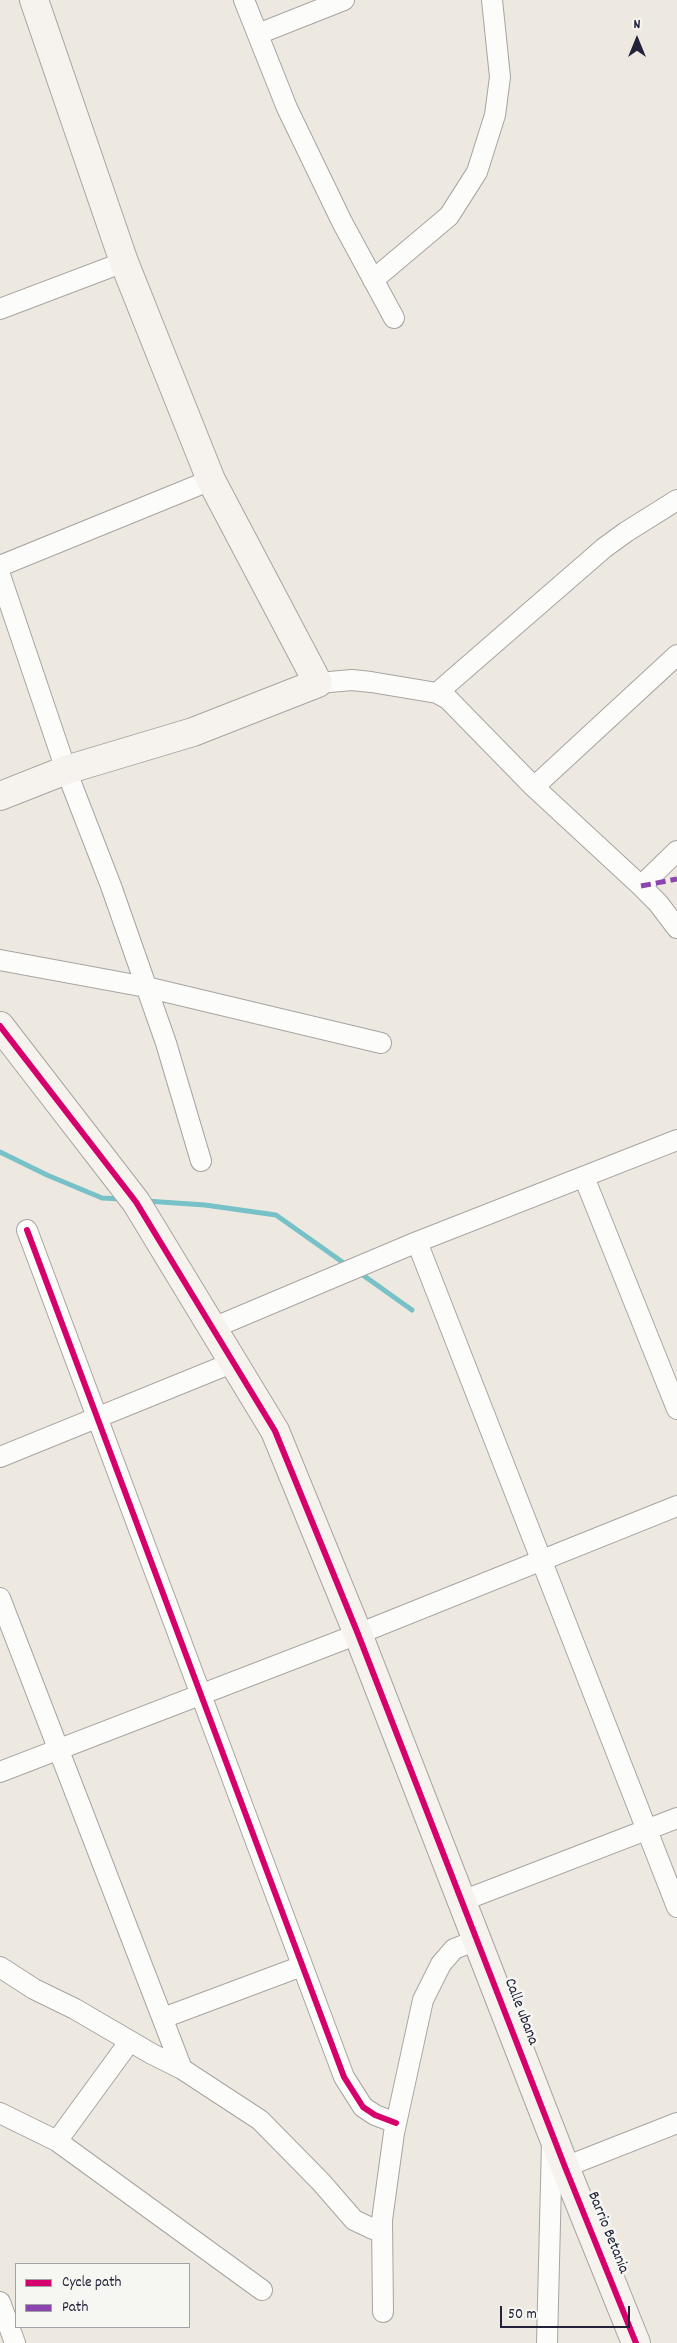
<!DOCTYPE html>
<style>
body{margin:0}
#map{position:relative;width:677px;height:2343px;overflow:hidden;background:#eee9e0;font-family:Dekko,sans-serif}
canvas{display:block}
.legend{position:absolute;left:15px;top:2263px;width:175px;height:65px;box-sizing:border-box;background:#f6f6f2;border:1px solid #a1a1a9;margin:0;padding:6px 9px;list-style:none;font-size:15px;color:#22223b}
.legend li{display:flex;align-items:center;gap:10px;height:25px}
.legend b{width:25px;border:1px solid #a1a1a9}
.north{position:absolute;left:612px;top:15px;width:50px;height:50px;-webkit-text-stroke:4px #f6f6f2;paint-order:stroke;rotate:0deg;font-size:14px;font-weight:700;line-height:20px;text-align:center;color:#22223b}
.north::after{content:'';display:block;margin:auto;width:18px;height:22px;background:#22223b;clip-path:polygon(50% 0,100% 100%,50% 72%,0 100%)}
.scale{position:absolute;left:500px;top:2306px;width:130px;height:22px;box-sizing:border-box;border:2px solid #22223b;border-top:0;padding-left:6px;font-size:15px;line-height:18px;white-space:nowrap;color:#22223b;-webkit-text-stroke:4px #f6f6f2;paint-order:stroke}
</style>
<div id="map">
<canvas width="677" height="2343"></canvas>
<ul class="legend">
<li><b style="height:6px;background:#d6006c"></b>Cycle path</li>
<li><b style="height:6px;background:#8e44ad"></b>Path</li>
</ul>
<div class="north">N</div>
<div class="scale">50 m</div>
</div>
<script>
const ctx = document.querySelector('canvas').getContext('2d');
ctx.lineJoin = 'round';
const toPath = rows => new Path2D(rows.map(r => 'M' + r).join(''));
function strokePath(path, color, width, dash) { ctx.strokeStyle = color; ctx.lineWidth = width; ctx.lineCap = dash ? 'butt' : 'round'; ctx.setLineDash(dash || []); ctx.stroke(path); }
function write(font, color, halo, rows, align = 'center') {
  ctx.font = font + ' Dekko,sans-serif'; ctx.lineWidth = 5; ctx.setLineDash([]); ctx.textBaseline = 'middle'; ctx.strokeStyle = halo; ctx.fillStyle = color; for (const [text, x, y, turn = 0] of rows) {
    ctx.save(); ctx.translate(x, y); ctx.rotate((+turn || 0) * Math.PI / 180); ctx.textAlign = isNaN(turn) ? turn : align; if (halo) ctx.strokeText(text, 0, 0); ctx.fillText(text, 0, 0); ctx.restore();
  }
}
const stream = toPath([
 [0,1152,47,1175,102,1198,122,1199],
 [146,1201,205,1205,276,1215,348,1266],
 [360,1273,412,1310]
]);
const street = toPath([
 [244,0,287,108,342,222,394,318],
 [258,34,344,0],
 [373,280,449,216,477,172,495,115,500,77,492,0],
 [0,309,124,262],
 [0,566,211,480],
 [0,575,66,770,111,886,166,1043,201,1161],
 [318,683,352,680,371,682,437,693,448,699,534,787,641,886],
 [437,693,604,548,626,532,677,500],
 [534,787,677,655],
 [677,851,641,886,658,903,677,928],
 [0,960,146,987,381,1043],
 [584,1177,677,1409],
 [27,1230,344,2077,363,2107,375,2115,396,2123],
 [417,1242,677,1907],
 [213,1328,417,1242,677,1140],
 [0,1457,234,1362],
 [0,1598,182,2069],
 [0,1772,358,1634,677,1506],
 [462,1901,677,1818],
 [0,1967,34,1989,75,2009,152,2054,182,2069,260,2120,321,2182,354,2220,373,2229,382,2229],
 [163,2018,302,1966],
 [0,2113,57,2141,262,2290],
 [57,2141,130,2041],
 [565,2167,677,2123],
 [0,2302,15,2343],
 [383,2312,382,2220,394,2133,423,2000,441,1964,454,1949,477,1940],
 [547,2343,552,2143]
]);
const secondary = toPath([
 [0,796,66,770,193,732,318,683,211,480,124,262,34,0],
 [0,1026,136,1202,275,1431,358,1634,565,2167,636,2343]
]);
const quiet = toPath([
 [641,886,677,879]
]);
const cycleway = toPath([
 [0,1026,136,1202,275,1431,358,1634,565,2167,636,2343],
 [27,1230,344,2077,363,2107,375,2115,396,2123]
]);
const streetNames = [
 ["Calle ubana",520,2012,69],
 ["Barrio Betania",607,2233,68]
];
strokePath(stream, '#76c2c8', 5);
strokePath(street, '#a7a4a2', 22);
strokePath(secondary, '#a7a4a2', 30);
strokePath(street, '#fcfcfa', 20);
strokePath(secondary, '#f6f2ed', 28);
strokePath(quiet, '#8e44ad', 5, [10, 5]);
strokePath(cycleway, '#d6006c', 6);
write('16px', '#22223b', '#f6f6f2', streetNames);
</script>
